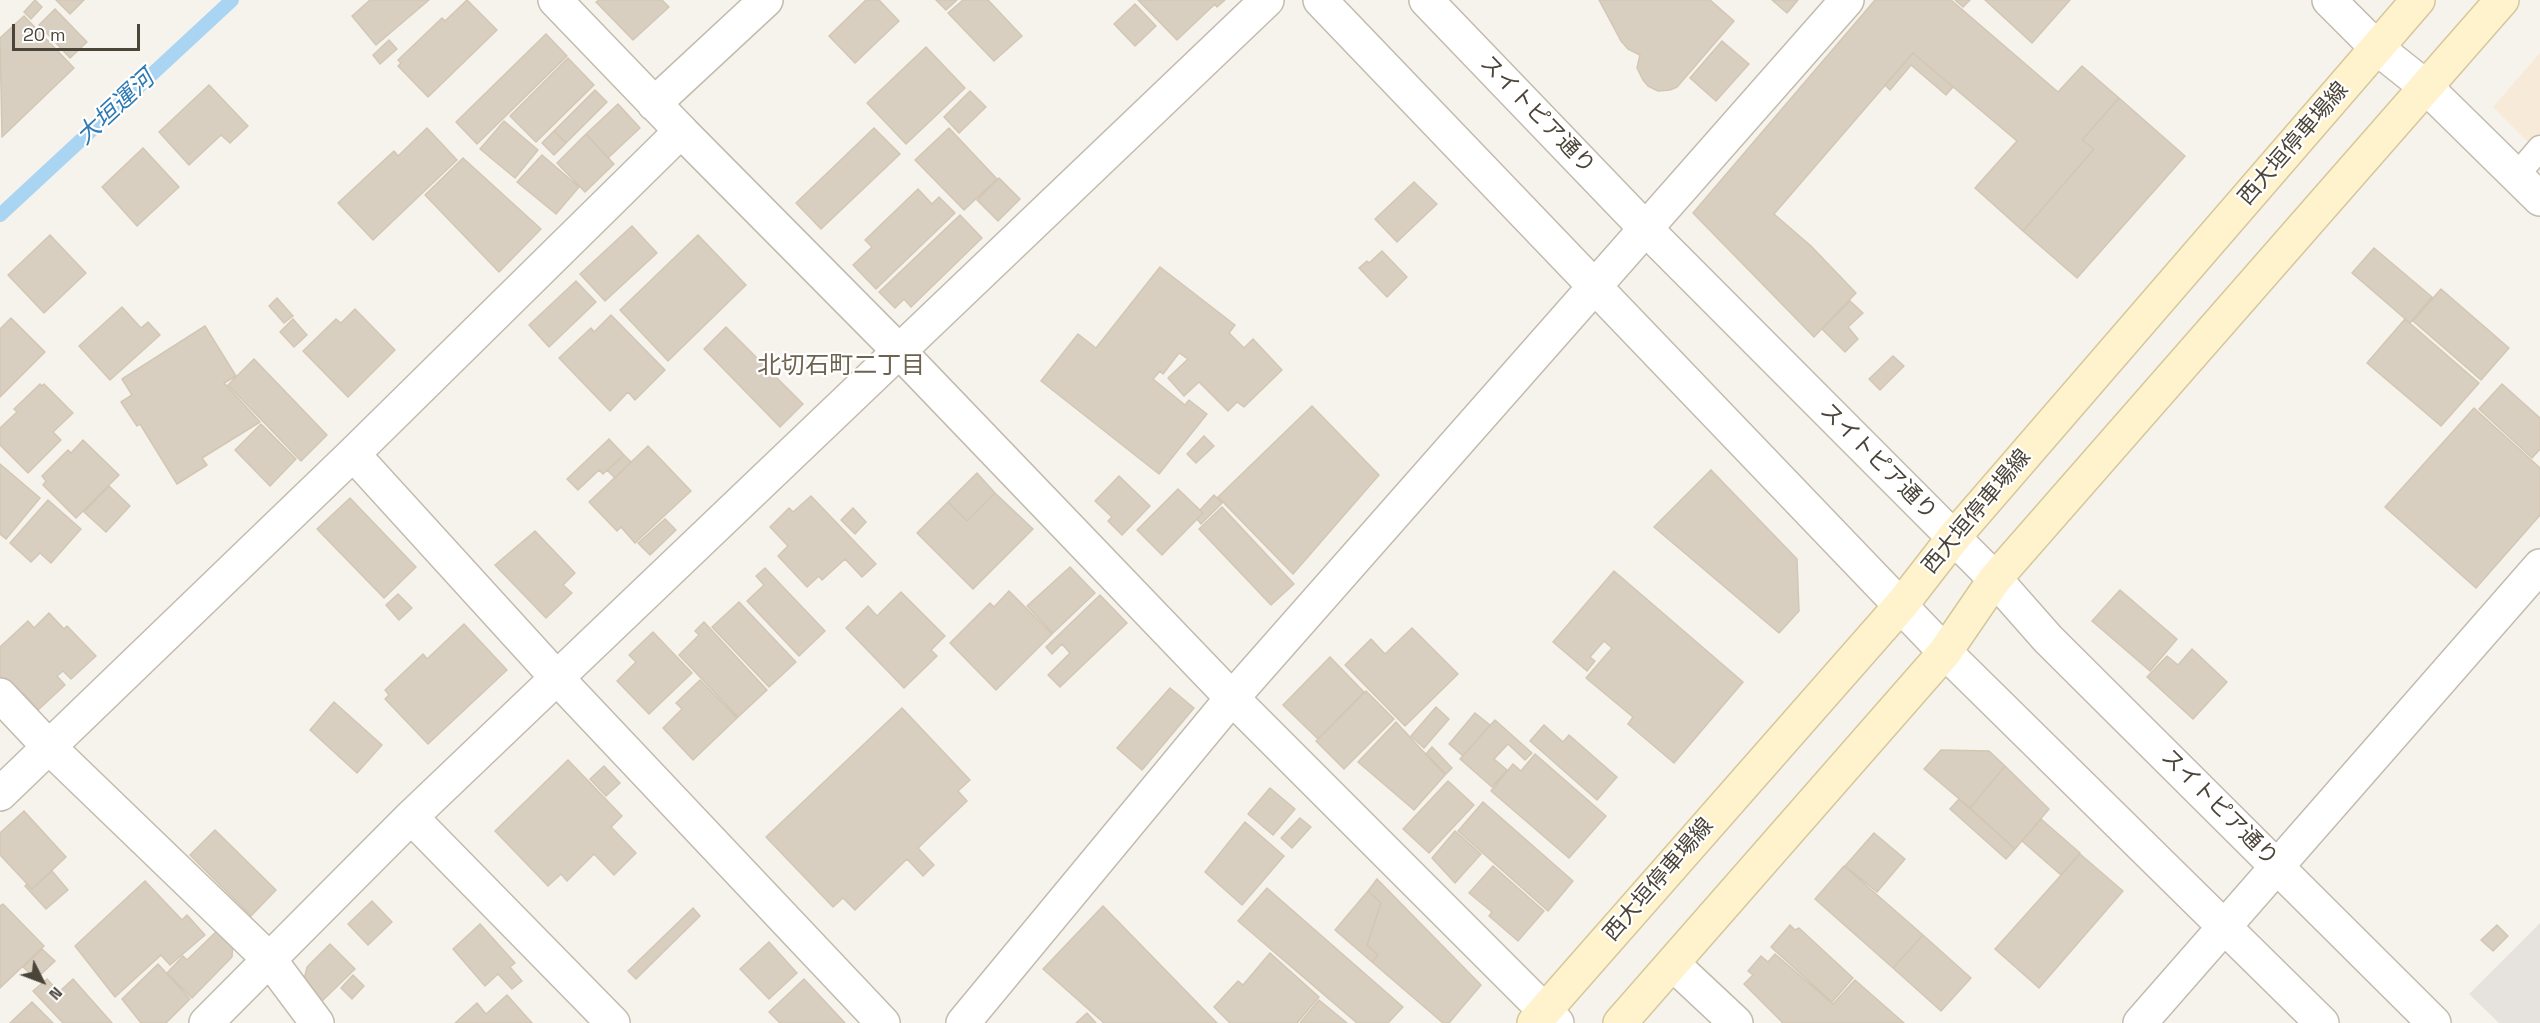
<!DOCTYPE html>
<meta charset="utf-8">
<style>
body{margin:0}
#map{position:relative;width:2540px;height:1023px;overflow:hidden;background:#f6f3ec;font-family:"Space Grotesk",sans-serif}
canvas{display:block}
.north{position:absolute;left:12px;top:951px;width:60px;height:60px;-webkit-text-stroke:4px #fff;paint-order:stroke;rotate:132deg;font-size:16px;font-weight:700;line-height:24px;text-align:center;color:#4b4439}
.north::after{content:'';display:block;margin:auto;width:21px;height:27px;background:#4b4439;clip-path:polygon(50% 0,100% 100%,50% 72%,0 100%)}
.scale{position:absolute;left:12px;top:24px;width:128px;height:27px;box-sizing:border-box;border:3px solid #4b4439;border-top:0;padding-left:8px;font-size:18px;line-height:21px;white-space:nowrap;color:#4b4439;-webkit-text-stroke:4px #fff;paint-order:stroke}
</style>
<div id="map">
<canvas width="2540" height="1023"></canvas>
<div class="north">N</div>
<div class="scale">20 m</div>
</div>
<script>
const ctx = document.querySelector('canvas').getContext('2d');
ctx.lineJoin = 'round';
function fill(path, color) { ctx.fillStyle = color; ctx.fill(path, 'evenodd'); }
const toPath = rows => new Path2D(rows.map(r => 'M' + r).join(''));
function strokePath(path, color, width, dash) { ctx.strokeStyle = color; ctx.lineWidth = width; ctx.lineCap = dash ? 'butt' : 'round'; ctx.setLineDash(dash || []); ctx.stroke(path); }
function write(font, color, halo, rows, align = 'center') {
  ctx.font = font + ' "Space Grotesk","Noto Sans JP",sans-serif'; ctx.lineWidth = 4.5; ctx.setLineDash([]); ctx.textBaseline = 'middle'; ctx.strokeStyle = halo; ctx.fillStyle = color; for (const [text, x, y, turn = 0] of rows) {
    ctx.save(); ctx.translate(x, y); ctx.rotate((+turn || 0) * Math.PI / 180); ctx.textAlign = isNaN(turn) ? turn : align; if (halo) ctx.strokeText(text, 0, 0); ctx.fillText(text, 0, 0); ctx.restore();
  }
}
const commercial = toPath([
 [2540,53,2540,154,2493,107]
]);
const industrial = toPath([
 [2540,923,2540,1023,2499,1023,2469,994]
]);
const stream = toPath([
 [0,215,232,0]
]);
const building = toPath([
 [35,0,42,7,31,19,24,12,35,0],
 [56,0,84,0,70,14,56,0],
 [370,0,429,0,376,45,352,16,370,0],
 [467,0,497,30,428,97,398,66,401,63,398,60,442,18,445,21,467,0],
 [599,0,662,0,669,7,633,40,596,2,599,0],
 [866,0,879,0,899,21,855,63,829,36,866,0],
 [936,0,957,0,946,10,936,0],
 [963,0,988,0,1022,36,994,61,948,13,963,0],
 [1138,0,1225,0,1217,7,1215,4,1177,40,1138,0],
 [1599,0,1710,0,1734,21,1677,87,1670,90,1658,91,1648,86,1643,80,1637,68,1640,55,1628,49,1621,41,1599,0],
 [1772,0,1798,0,1787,13,1772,0],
 [1875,0,1951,0,2058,92,2082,66,2119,98,2082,140,2094,149,2023,231,1975,188,2017,141,1913,53,1774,214,1811,246,1856,293,1814,337,1693,213,1875,0],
 [1955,0,1970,0,1963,7,1955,0],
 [1985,0,2070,0,2032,43,1985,0],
 [1135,4,1156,26,1135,46,1114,24,1135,4],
 [55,9,87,42,70,58,39,25,55,9],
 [24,16,74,68,2,137,0,38,24,16],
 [546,34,567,56,477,144,456,122,546,34],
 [389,40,397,49,380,64,373,55,389,40],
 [1722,41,1749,64,1716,101,1690,78,1722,41],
 [926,47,965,88,906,144,867,103,926,47],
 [1913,53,1953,87,1946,95,1911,65,1890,90,1885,85,1913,53],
 [568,58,594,85,536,142,510,116,568,58],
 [209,85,248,126,230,143,221,135,189,165,159,132,209,85],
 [595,90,607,102,566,143,554,131,595,90],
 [970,91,986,107,959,133,944,117,970,91],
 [2119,98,2185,156,2077,278,2023,231,2094,149,2082,140,2119,98],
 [618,104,640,128,608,158,586,134,618,104],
 [504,121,538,150,515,178,480,149,504,121],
 [427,128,457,160,373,240,338,203,394,151,398,156,427,128],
 [874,128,900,154,821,229,796,203,874,128],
 [949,128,997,179,964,210,915,160,949,128],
 [554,131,566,143,554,155,542,143,554,131],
 [586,134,614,164,585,192,557,163,586,134],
 [143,148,179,187,137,226,102,187,143,148],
 [542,155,579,187,556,214,517,182,542,155],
 [463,158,541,229,499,272,425,195,463,158],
 [999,178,1020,199,998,221,977,200,999,178],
 [1414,182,1437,204,1397,242,1375,219,1414,182],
 [918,189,932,204,939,197,955,213,876,289,853,265,872,247,865,240,918,189],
 [960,215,982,238,911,307,904,299,895,308,879,292,960,215],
 [632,226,657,253,605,301,580,274,632,226],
 [50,235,86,273,44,313,8,275,50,235],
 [698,235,746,285,668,361,620,310,698,235],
 [2374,248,2432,297,2410,323,2352,273,2374,248],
 [1382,251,1407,277,1387,297,1359,268,1367,261,1369,263,1382,251],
 [1160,267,1235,325,1229,333,1244,348,1253,339,1282,370,1244,407,1237,402,1228,411,1199,382,1184,396,1168,378,1188,359,1179,353,1163,374,1160,371,1153,379,1185,405,1189,400,1207,414,1159,474,1041,381,1078,334,1096,348,1160,267],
 [576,281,596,302,549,347,529,325,576,281],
 [2441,289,2509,348,2481,380,2413,321,2441,289],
 [277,298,293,316,284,323,269,306,277,298],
 [1850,301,1863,313,1848,327,1858,339,1845,352,1822,329,1850,301],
 [122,307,141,328,148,322,160,335,110,380,79,346,122,307],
 [355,309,395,350,348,397,303,351,336,319,341,323,355,309],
 [611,315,665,370,635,400,628,392,610,411,559,358,591,328,594,332,611,315],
 [11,318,45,352,0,397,0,329,11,318],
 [293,319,307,335,294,347,280,332,293,319],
 [2405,319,2479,383,2441,426,2367,363,2405,319],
 [205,326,236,376,224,383,260,422,202,458,207,465,177,484,140,424,137,426,121,402,132,395,122,379,205,326],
 [726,327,803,404,780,427,704,349,726,327],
 [1893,356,1904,366,1880,390,1869,379,1893,356],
 [254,359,327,435,301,461,228,385,254,359],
 [40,384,42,386,44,384,73,413,53,432,61,440,28,473,0,445,0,428,17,412,14,409,40,384],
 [2502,384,2540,418,2540,449,2532,458,2479,409,2502,384],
 [1312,406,1379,475,1293,574,1218,497,1312,406],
 [2474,408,2540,468,2540,515,2476,588,2385,507,2474,408],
 [261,424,296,459,270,486,235,450,261,424],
 [1204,436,1214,446,1196,463,1187,454,1204,436],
 [609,439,624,455,603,474,599,470,578,490,567,479,609,439],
 [83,440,119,475,76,518,43,485,46,481,42,476,68,450,71,453,83,440],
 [648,446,691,491,635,543,621,527,617,531,589,502,648,446],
 [624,455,631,462,615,478,607,470,624,455],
 [0,464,40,498,6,539,0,534,0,464],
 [1711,470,1797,559,1799,611,1779,633,1654,527,1711,470],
 [977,473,995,493,967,521,948,502,977,473],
 [1119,476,1150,506,1122,535,1108,521,1112,517,1095,501,1119,476],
 [109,486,130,506,106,532,84,512,109,486],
 [1178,489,1203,513,1162,555,1137,530,1178,489],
 [995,493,1033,529,973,589,917,533,948,502,967,521,995,493],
 [1214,495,1222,503,1201,524,1197,519,1203,513,1200,510,1214,495],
 [811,496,876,564,862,577,845,559,822,580,819,576,807,587,778,556,788,546,770,527,789,508,793,512,811,496],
 [350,498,416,567,384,598,317,529,350,498],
 [48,500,81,529,51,563,40,553,31,562,10,543,48,500],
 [1222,507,1294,584,1271,605,1199,529,1222,507],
 [853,508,866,522,855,534,841,520,853,508],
 [665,519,676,530,650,555,638,543,665,519],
 [535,531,575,573,563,585,572,593,546,618,495,565,535,531],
 [1070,567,1095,593,1053,633,1027,606,1070,567],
 [765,568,825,631,799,656,747,601,764,585,756,576,765,568],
 [1614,571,1743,682,1674,763,1628,724,1633,717,1586,678,1612,648,1604,641,1590,657,1595,661,1587,671,1553,642,1614,571],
 [2120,590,2177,639,2150,671,2092,621,2120,590],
 [1009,591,1052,634,996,690,950,643,990,603,994,607,1009,591],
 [901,592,945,636,931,650,937,656,904,688,846,628,868,606,877,616,901,592],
 [398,594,412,608,399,620,386,605,398,594],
 [1100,595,1127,623,1060,687,1048,675,1070,653,1062,644,1052,654,1046,647,1100,595],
 [739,602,796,662,769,687,712,627,739,602],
 [49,613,64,629,67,626,96,656,71,679,63,671,57,676,65,685,38,710,23,693,18,698,0,679,0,647,28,621,34,628,49,613],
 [704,622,767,690,738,717,679,655,699,635,695,631,704,622],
 [464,624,507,670,428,744,385,699,389,695,385,690,423,654,427,659,464,624],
 [1412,628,1458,674,1405,726,1345,665,1371,639,1385,654,1412,628],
 [653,632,692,673,649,714,617,681,636,662,629,655,653,632],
 [2192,649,2227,682,2193,719,2147,677,2167,656,2178,665,2192,649],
 [1330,657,1364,692,1318,739,1283,705,1330,657],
 [700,680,737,718,693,760,663,728,682,709,676,703,700,680],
 [1170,688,1194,708,1142,770,1117,748,1170,688],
 [1366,691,1394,719,1344,769,1316,741,1366,691],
 [334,702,382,745,357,773,310,730,334,702],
 [1436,707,1449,719,1424,748,1411,736,1436,707],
 [902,708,970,780,958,791,967,801,918,848,934,865,923,876,907,859,855,910,843,898,833,907,766,837,902,708],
 [1475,713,1490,725,1463,756,1449,744,1475,713],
 [1495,720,1532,753,1525,760,1508,744,1494,759,1507,770,1492,787,1460,759,1495,720],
 [1396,722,1445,775,1414,810,1358,762,1396,722],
 [1544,725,1563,742,1569,735,1617,777,1597,800,1530,741,1544,725],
 [1432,747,1452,768,1446,774,1426,754,1432,747],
 [1941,750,1989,751,2005,766,1970,808,1924,769,1941,750],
 [1535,754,1606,816,1569,858,1491,791,1513,764,1521,771,1535,754],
 [568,760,622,816,611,827,636,853,614,875,594,854,567,881,561,874,548,886,495,831,568,760],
 [604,766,620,783,606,796,590,779,604,766],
 [2005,766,2049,809,2015,849,1970,808,2005,766],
 [1448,781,1474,805,1429,853,1403,829,1448,781],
 [1270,788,1295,809,1273,835,1248,814,1270,788],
 [1959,799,2015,849,2006,859,1950,809,1959,799],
 [1483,802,1573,881,1548,911,1458,831,1483,802],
 [24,811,66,857,32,889,0,855,0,833,24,811],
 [1300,818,1311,827,1292,848,1281,838,1300,818],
 [2041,819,2080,853,2061,875,2022,841,2041,819],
 [1245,822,1284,856,1242,905,1205,872,1245,822],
 [215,830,276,890,251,916,190,855,215,830],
 [1455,831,1481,854,1455,883,1432,858,1455,831],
 [1874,833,1905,859,1877,892,1845,866,1874,833],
 [2080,854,2123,891,2039,988,1995,949,2080,854],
 [1493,866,1544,911,1518,941,1489,916,1492,912,1469,893,1493,866],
 [1844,866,1923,935,1893,968,1815,899,1844,866],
 [52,871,68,890,46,909,25,886,27,884,32,889,52,871],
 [1377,879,1481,985,1449,1023,1443,1023,1372,962,1378,955,1367,945,1381,903,1368,891,1377,879],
 [145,881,182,920,187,915,205,935,170,965,161,955,115,997,75,946,145,881],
 [1267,888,1403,1007,1388,1023,1357,1023,1238,921,1267,888],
 [1368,891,1381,903,1367,945,1378,955,1372,962,1335,930,1368,891],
 [372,901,392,922,368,945,348,924,372,901],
 [3,904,44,946,0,988,0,906,3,904],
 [1103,906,1217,1023,1104,1023,1043,969,1103,906],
 [693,908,700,916,636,979,628,971,693,908],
 [480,924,515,963,510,967,522,981,512,989,498,974,485,986,453,949,480,924],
 [1790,925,1795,930,1799,928,1853,978,1832,1002,1771,947,1790,925],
 [2497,925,2508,936,2493,951,2481,940,2497,925],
 [220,928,233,941,232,957,192,998,167,973,183,956,187,960,220,928],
 [1923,935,1971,978,1941,1011,1893,968,1923,935],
 [769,942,797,973,769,999,740,969,769,942],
 [330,944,355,969,321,1002,303,984,307,967,330,944],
 [42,949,55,961,36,979,23,967,42,949],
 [1270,953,1319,997,1297,1023,1230,1023,1214,1007,1238,981,1243,985,1270,953],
 [1775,954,1833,1004,1855,980,1904,1023,1783,1023,1744,984,1753,975,1748,971,1761,956,1768,962,1775,954],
 [158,964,190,999,166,1023,141,1023,122,999,158,964],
 [353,975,364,986,352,999,341,988,353,975],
 [47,979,59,992,73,979,112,1023,63,1023,33,991,47,979],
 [804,979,845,1023,780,1023,769,1012,804,979],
 [507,995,532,1023,455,1023,477,1003,486,1014,507,995],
 [1319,1000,1347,1023,1300,1023,1319,1000],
 [32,1002,53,1023,10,1023,32,1002],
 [1087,1013,1096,1023,1076,1023,1087,1013]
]);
const service = toPath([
 [2516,176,2540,148]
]);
const minor = toPath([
 [1320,0,1945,652,2322,1023],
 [1426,0,1646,229,1995,579,2048,639,2434,1023],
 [2329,0,2377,48,2426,87,2540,199],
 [654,104,766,0],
 [353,454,558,679,883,1023],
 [0,695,49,747,270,960,317,1023],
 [0,794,353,454,681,131,555,0],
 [411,817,613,1023],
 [1673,964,1736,1023],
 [206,1023,411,817,1267,0],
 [963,1023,1232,698,1847,0],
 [2140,1023,2540,566]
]);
const tertiary = toPath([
 [681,131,899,351,1232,698,1557,1023]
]);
const secondary = toPath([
 [1534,1023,1902,604,1954,537,2418,0],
 [1620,1023,1945,652,1995,579,2502,0]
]);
const streetNames = [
 ["スイトピア通り",1537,115,46],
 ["西大垣停車場線",2294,144,-49],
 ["スイトピア通り",1878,462,45],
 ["西大垣停車場線",1977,512,-50],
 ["スイトピア通り",2219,808,45],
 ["西大垣停車場線",1659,880,-49]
];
const waterNames = [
 ["大垣運河",116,108,-43]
];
const neighbourhoodNames = [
 ["北切石町二丁目",841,366]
];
fill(commercial, '#f7ead8');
fill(industrial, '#e6e2dd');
strokePath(stream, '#a9d4f2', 14);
fill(building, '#d8cfc1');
strokePath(building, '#d3c7b4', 1.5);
strokePath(service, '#c2bbae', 27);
strokePath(minor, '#c2bbae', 36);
strokePath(tertiary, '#c2bbae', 36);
strokePath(secondary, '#d6c79b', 36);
strokePath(service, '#fff', 24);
strokePath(minor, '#fff', 33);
strokePath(tertiary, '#fff', 33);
strokePath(secondary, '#fff3cd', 33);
write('22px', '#4b4439', '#fff', streetNames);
write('italic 24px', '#2e7ab2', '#fff', waterNames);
write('24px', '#6e6250', '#fff', neighbourhoodNames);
</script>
